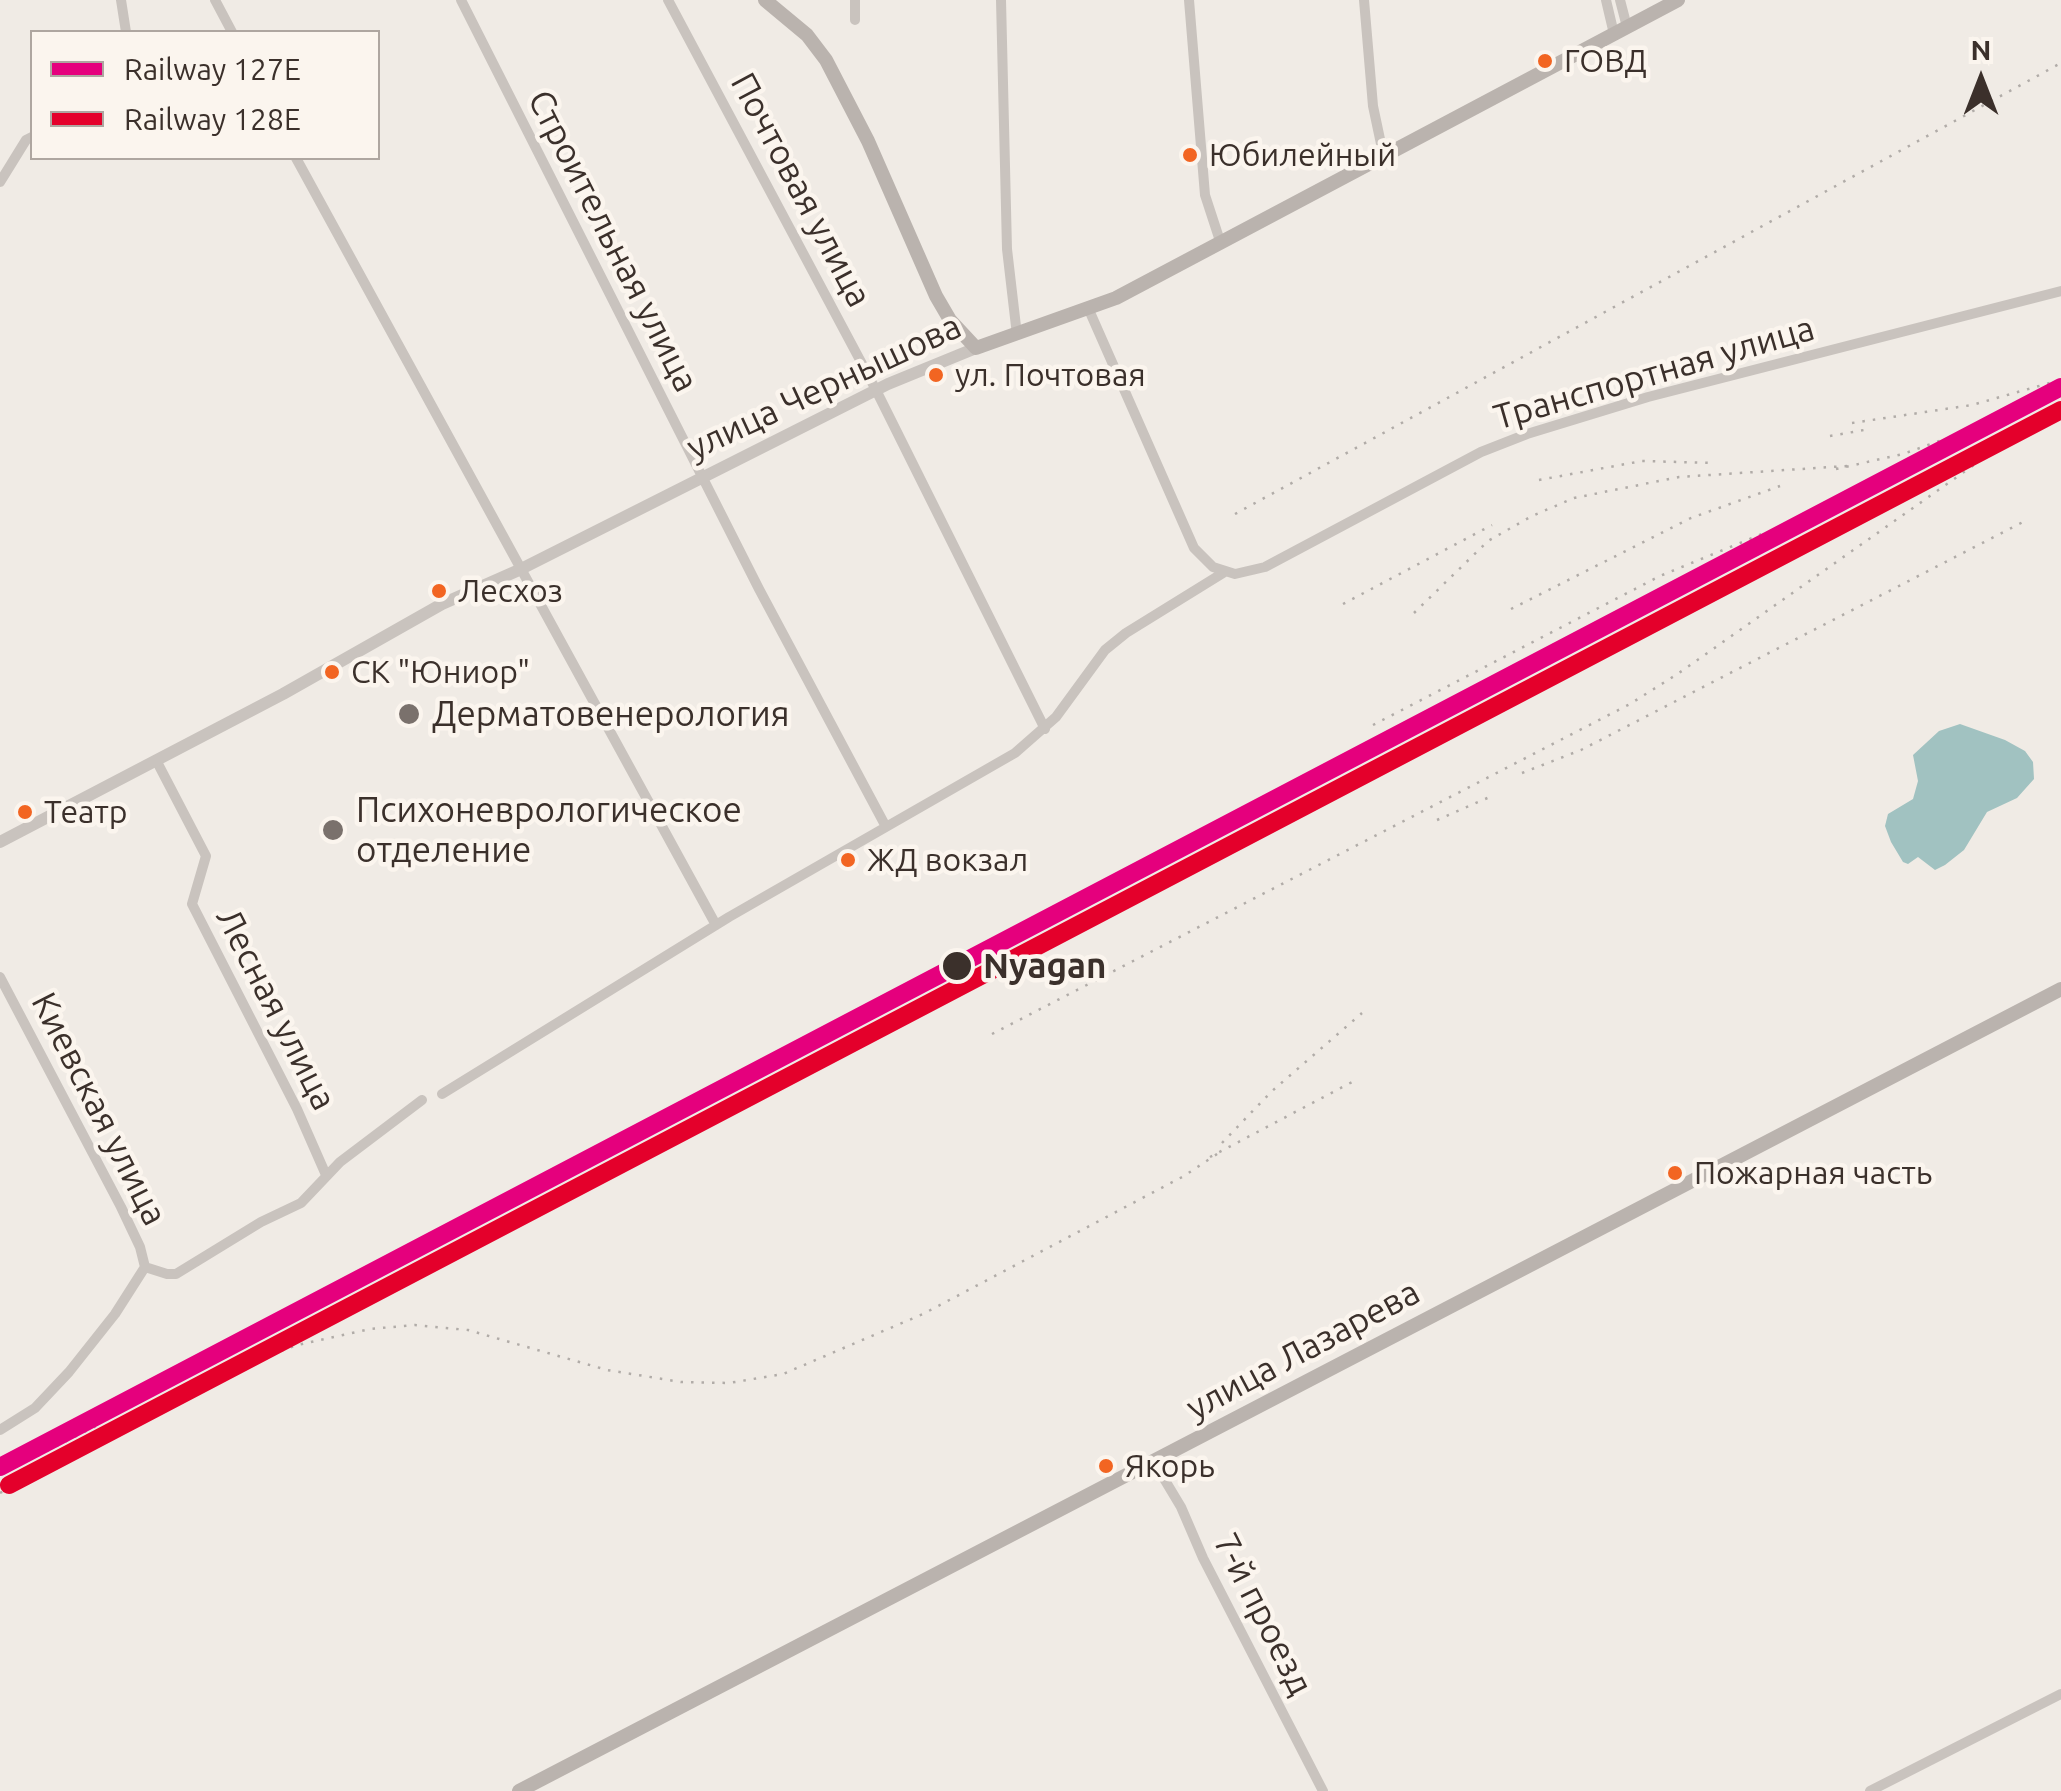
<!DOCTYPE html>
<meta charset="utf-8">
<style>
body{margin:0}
#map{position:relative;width:2061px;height:1791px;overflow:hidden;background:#f0ebe5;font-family:Ubuntu,sans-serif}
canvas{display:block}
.legend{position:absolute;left:30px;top:30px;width:350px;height:130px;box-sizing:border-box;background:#fbf5ee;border:2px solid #aea6a0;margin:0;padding:12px 18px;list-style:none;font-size:30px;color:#3b302b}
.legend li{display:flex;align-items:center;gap:20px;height:50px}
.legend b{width:50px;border:2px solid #aea6a0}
.north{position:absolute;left:1931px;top:30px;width:100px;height:100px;-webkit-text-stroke:8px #fbf5ee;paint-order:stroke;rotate:0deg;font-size:28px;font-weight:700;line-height:40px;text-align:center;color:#3b302b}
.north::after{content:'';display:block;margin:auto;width:35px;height:45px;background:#3b302b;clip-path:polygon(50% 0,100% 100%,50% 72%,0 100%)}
</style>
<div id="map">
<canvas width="2061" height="1791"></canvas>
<ul class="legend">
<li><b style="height:12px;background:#e5007d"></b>Railway 127Е</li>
<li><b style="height:12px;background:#e4002b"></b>Railway 128Е</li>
</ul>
<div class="north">N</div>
</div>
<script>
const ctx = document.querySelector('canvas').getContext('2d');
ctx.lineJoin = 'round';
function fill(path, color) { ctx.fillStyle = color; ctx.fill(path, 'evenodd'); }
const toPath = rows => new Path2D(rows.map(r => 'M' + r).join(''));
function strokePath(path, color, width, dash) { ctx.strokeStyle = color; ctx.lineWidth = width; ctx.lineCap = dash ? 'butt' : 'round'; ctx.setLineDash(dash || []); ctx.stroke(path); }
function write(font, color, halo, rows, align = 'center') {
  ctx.font = font + ' Ubuntu,sans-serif'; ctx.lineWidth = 9; ctx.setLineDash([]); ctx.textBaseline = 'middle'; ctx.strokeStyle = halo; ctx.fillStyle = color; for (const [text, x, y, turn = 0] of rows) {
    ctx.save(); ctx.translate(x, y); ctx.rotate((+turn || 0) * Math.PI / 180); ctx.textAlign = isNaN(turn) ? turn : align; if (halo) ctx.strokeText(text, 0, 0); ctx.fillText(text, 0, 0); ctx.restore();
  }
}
const water = toPath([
 [1960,724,2005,740,2025,751,2033,762,2034,779,2017,798,1987,812,1964,850,1945,865,1935,870,1918,857,1908,864,1903,862,1891,842,1885,826,1888,814,1913,799,1918,781,1913,755,1939,731]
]);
const minor = toPath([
 [121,0,126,32],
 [215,0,232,32],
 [461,0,759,589,885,825],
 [668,0,876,390,1045,729],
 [1001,0,1007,249,1017,335],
 [1189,0,1205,195,1221,244],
 [1364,0,1373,106,1384,158],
 [1606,0,1614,34],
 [1620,0,1627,27],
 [855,20,855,0],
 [296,158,716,925],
 [0,182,26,140,32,137],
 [1089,310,1194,548,1213,567,1235,574,1265,567,1481,452,1527,434,1648,397,2061,291],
 [156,760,206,856,192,904,297,1109,326,1175],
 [0,977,121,1207,140,1247,145,1267],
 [442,1094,729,917,1015,753,1056,717,1105,650,1126,633,1223,573],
 [145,1267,167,1274,176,1274,261,1222,301,1203,340,1162,422,1100],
 [0,1430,35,1408,69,1372,115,1314,145,1267],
 [1154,1462,1181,1507,1203,1558,1323,1791],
 [1870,1791,2061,1694]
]);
const tertiary = toPath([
 [0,842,283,694,442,604,519,570,888,384,976,348]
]);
const secondary = toPath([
 [765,0,807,35,826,60,868,141,936,296,950,320,976,348,1116,298,1678,0],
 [519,1791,2061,989]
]);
const rail = toPath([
 [1852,423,1972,405,2053,382],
 [1830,436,1870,429],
 [1836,469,1903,454,1942,440],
 [1539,480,1642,461,1715,463],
 [1235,514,2061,63],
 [1343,604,1492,525],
 [1511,609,1691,518,1780,486],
 [1414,613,1488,541,1532,516,1574,498,1679,477,1847,466],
 [1373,725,1660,576,1762,534],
 [1522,773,1581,750,2023,522],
 [1437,820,1492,796],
 [992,1034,1630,704,1679,673,2049,412],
 [1222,1143,1271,1092,1362,1013],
 [1210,1157,1354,1081],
 [0,1475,96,1426],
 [0,1493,241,1366,297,1345,370,1329,415,1325,468,1330,607,1370,681,1382,729,1383,783,1374,923,1314,1184,1176,1223,1150]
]);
const rail1 = toPath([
 [0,1467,2061,387]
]);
const rail2 = toPath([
 [9,1485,2061,410]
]);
const markers = [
 [1545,61,9,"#f26522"],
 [1190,155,9,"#f26522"],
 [936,375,9,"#f26522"],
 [439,591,9,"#f26522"],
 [332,672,9,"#f26522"],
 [409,714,12,"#7a716c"],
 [25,812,9,"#f26522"],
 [333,830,12,"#7a716c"],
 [848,860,9,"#f26522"],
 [957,966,16,"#3b302b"],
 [1675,1173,9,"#f26522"],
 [1106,1466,9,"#f26522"]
];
const busNames = [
 ["ГОВД",1564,61],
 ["Юбилейный",1209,155],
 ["ул. Почтовая",955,375],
 ["Лесхоз",458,591],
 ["СК \"Юниор\"",351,672],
 ["Театр",44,812],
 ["ЖД вокзал",867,860],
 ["Пожарная часть",1694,1173],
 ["Якорь",1125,1466]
];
const streetNames = [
 ["Почтовая улица",801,190,62],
 ["Строительная улица",613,241,63],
 ["Транспортная улица",1654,373,-16],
 ["улица Чернышова",824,387,-25],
 ["Лесная улица",276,1009,63],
 ["Киевская улица",99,1109,63],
 ["улица Лазарева",1303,1350,-28],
 ["7-й проезд",1263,1614,63]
];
const poiNames = [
 ["Дерматовенерология",432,714],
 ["Психоневрологическое",356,810],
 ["отделение",356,850]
];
const stopNames = [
 ["Nyagan",983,966]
];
fill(water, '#a1c2c1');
strokePath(minor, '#c9c3be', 10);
strokePath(tertiary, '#c9c3be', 12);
strokePath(secondary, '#bab3ae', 14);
strokePath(rail, '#b1aca8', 2.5, [2.5, 8]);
strokePath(rail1, '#e5007d', 18);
strokePath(rail2, '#e4002b', 18);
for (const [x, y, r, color] of markers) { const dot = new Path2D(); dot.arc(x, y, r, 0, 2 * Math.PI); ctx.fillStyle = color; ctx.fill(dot); strokePath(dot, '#fbf5ee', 4); }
write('32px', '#3b302b', '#fbf5ee', busNames, 'left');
write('35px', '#3b302b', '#fbf5ee', streetNames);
write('35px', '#3b302b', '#fbf5ee', poiNames, 'left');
write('bold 35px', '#3b302b', '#fbf5ee', stopNames, 'left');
</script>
